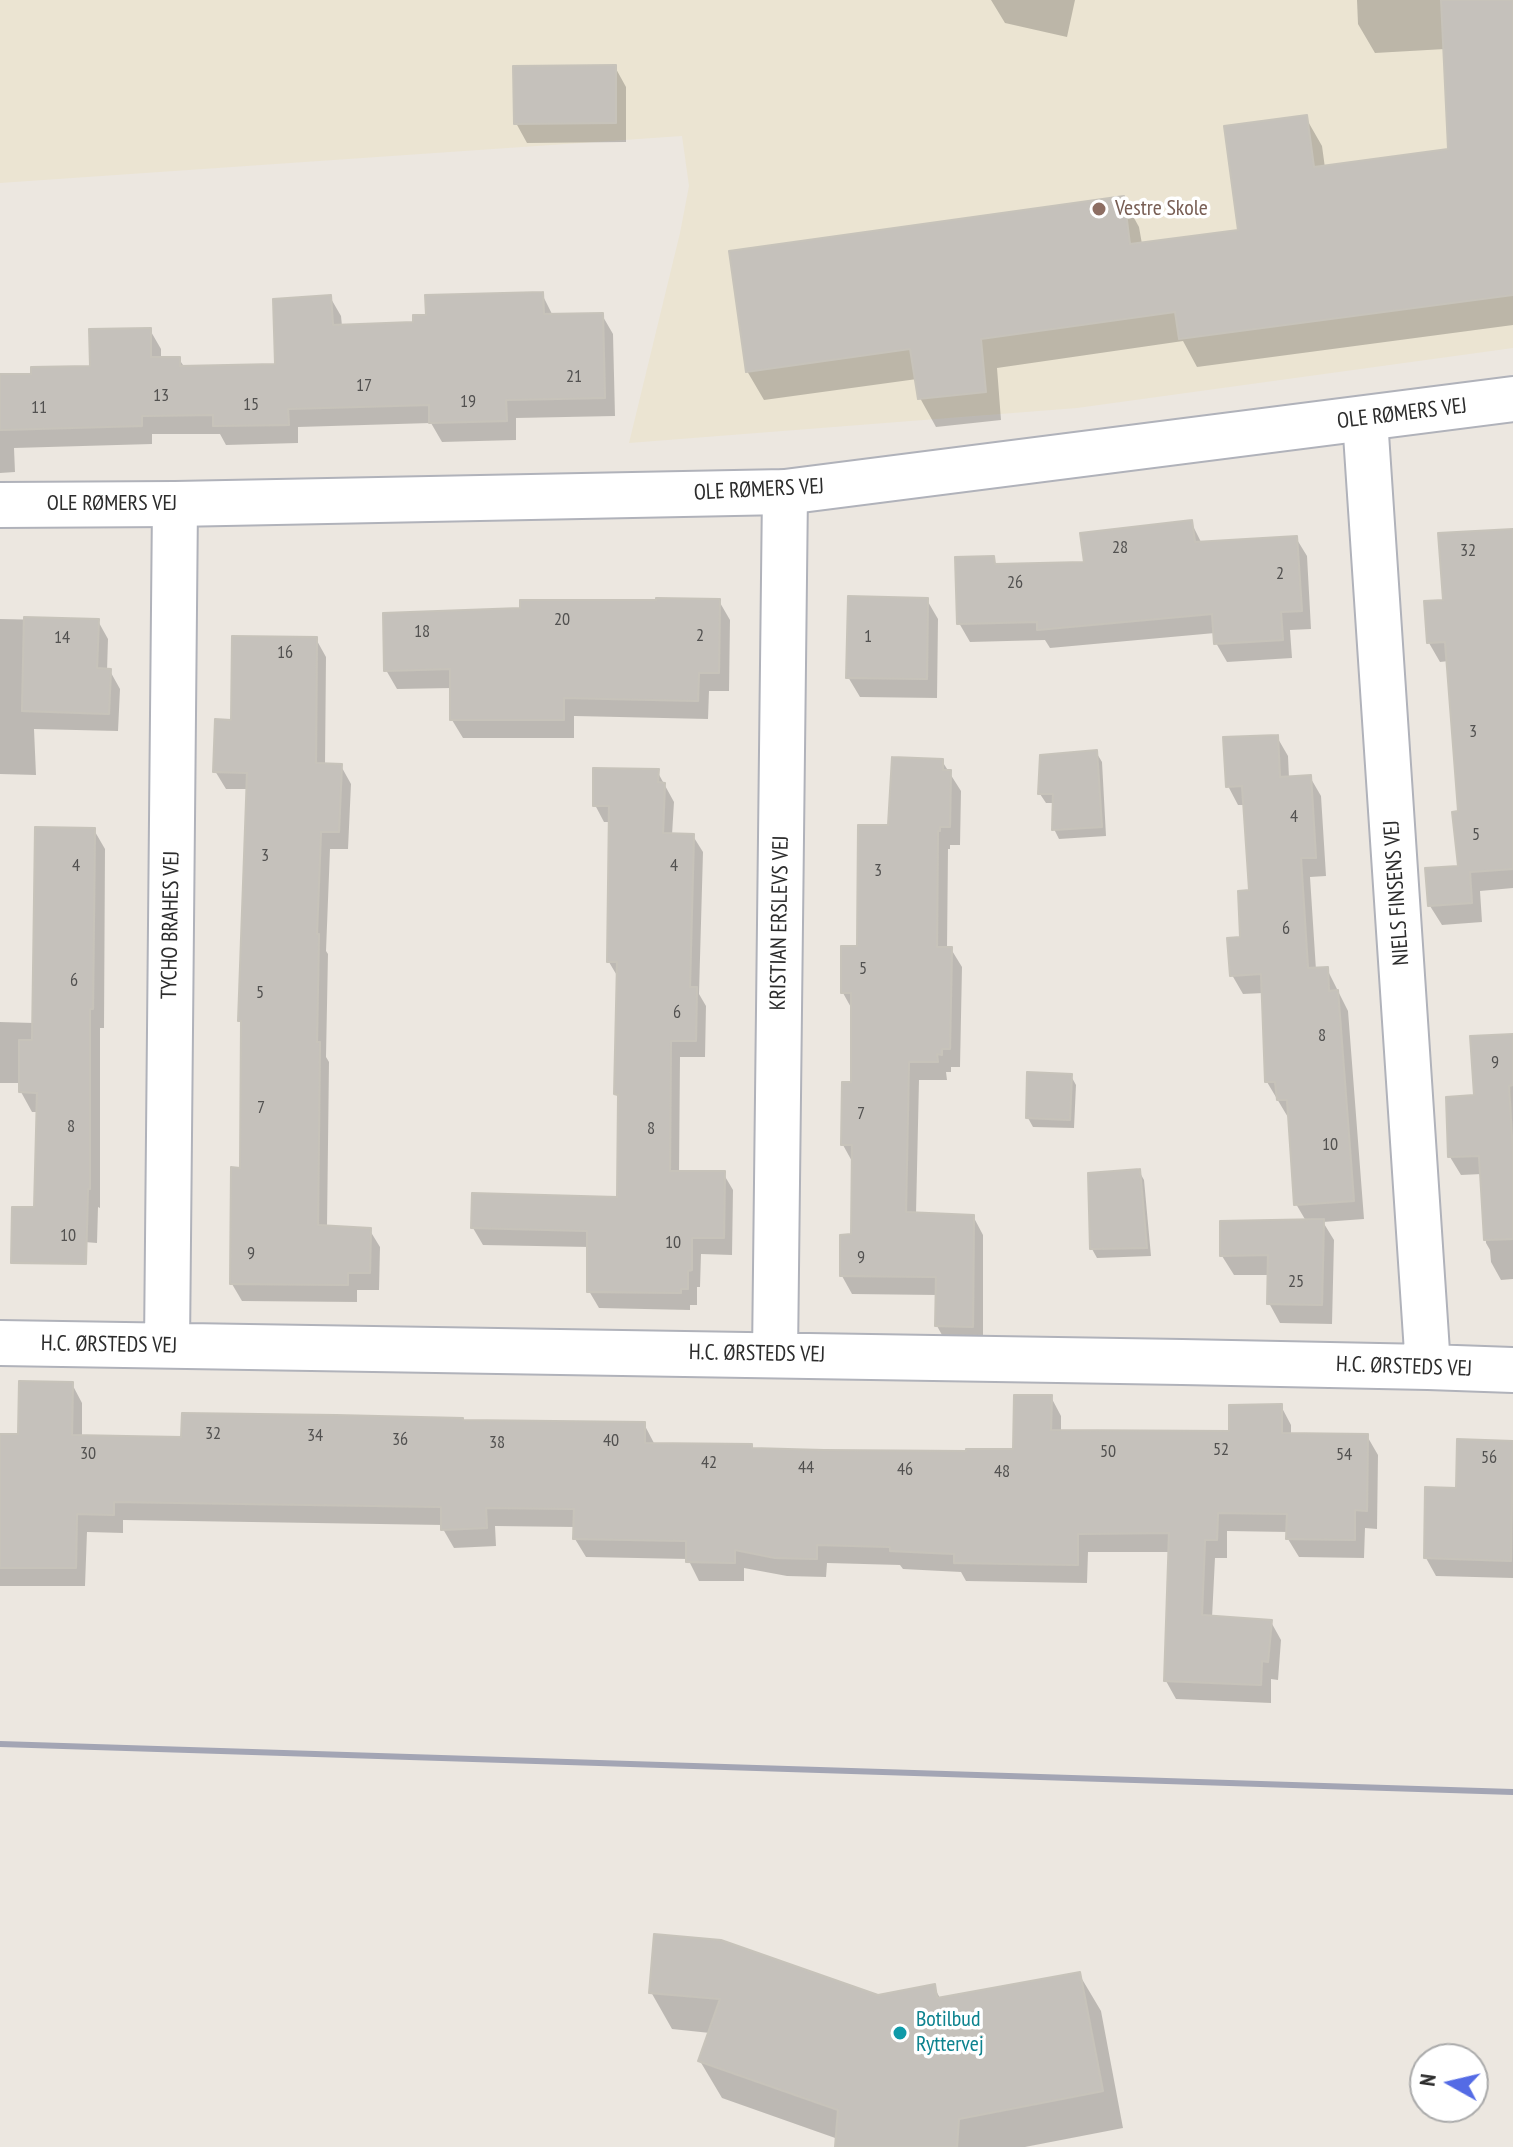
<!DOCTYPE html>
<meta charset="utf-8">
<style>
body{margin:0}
#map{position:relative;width:1513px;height:2147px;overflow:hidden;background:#ece7e0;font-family:"PT Sans Narrow",sans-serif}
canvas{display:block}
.north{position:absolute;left:1409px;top:2043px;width:80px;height:80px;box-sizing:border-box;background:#fff;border:2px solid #ababab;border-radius:50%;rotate:278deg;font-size:22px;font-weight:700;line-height:32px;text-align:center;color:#2c2c2c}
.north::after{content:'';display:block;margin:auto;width:28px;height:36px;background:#546be5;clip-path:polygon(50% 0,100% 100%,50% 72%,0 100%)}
</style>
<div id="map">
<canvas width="1513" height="2147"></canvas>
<div class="north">N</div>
</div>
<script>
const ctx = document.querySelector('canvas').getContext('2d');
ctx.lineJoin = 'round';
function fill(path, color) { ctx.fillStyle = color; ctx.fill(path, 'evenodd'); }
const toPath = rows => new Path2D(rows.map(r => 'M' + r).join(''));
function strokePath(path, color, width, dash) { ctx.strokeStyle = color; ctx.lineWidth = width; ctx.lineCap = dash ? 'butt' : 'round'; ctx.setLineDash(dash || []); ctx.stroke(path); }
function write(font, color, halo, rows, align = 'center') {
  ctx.font = font + ' "PT Sans Narrow",sans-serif'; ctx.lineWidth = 7; ctx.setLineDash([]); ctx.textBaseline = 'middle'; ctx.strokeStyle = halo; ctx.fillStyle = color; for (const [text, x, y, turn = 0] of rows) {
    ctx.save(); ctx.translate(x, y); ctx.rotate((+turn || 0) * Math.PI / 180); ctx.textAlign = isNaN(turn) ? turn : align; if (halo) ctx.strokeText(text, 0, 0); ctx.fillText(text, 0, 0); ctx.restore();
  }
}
const education = toPath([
 [0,0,1513,0,1513,348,1077,408,629,443,680,233,689,186,682,136,0,183]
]);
const shadow = toPath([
 [991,0,1075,0,1067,37,1005,23],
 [1357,0,1513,0,1513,325,1197,367,1183,341,997,368,1001,420,936,427,920,398,917,379,764,400,747,371,1123,198,1139,227,1142,244,1240,231,1306,118,1322,146,1325,168,1450,151,1445,49,1375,53,1358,24],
 [615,67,626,87,626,142,527,143,516,123],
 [542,294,553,316,602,315,613,334,615,416,516,418,516,440,442,442,431,423,298,427,298,443,226,445,220,434,152,434,152,444,14,448,15,472,0,473,0,376,34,376,92,368,150,330,161,349,161,359,179,359,185,368,277,366,330,297,341,316,342,326,415,324],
 [1191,522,1202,544,1296,538,1307,556,1311,629,1290,630,1292,658,1227,662,1216,643,1215,633,1050,648,1045,640,970,642,959,623,993,558,997,566,1086,564],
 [1513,531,1513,888,1480,891,1482,922,1442,925,1430,906,1461,868,1460,813,1449,661,1440,662,1429,643,1445,602],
 [927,600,938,619,937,698,860,697,848,677],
 [719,601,730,620,729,691,709,691,708,719,574,716,574,738,463,738,452,720,452,688,397,689,386,670],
 [0,619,98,621,108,639,107,671,110,671,120,689,118,731,34,729,36,775,0,774],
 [316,639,326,657,325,766,341,766,351,784,348,849,330,849,326,951,328,954,326,1057,329,1062,327,1227,369,1229,380,1247,379,1290,357,1290,357,1302,242,1301,232,1284,242,1170,243,1027,240,1021,248,789,226,789,215,771,233,722],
 [1277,737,1288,756,1289,778,1310,777,1321,796,1326,876,1310,877,1316,970,1327,969,1348,1011,1364,1219,1323,1222,1334,1240,1332,1324,1280,1323,1269,1303,1269,1275,1234,1275,1222,1256,1306,1221,1296,1204,1289,1119,1267,1082,1264,993,1243,994,1232,975,1242,939,1251,892,1246,805,1238,805,1228,786],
 [1096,752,1102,762,1106,836,1059,839,1054,829,1055,803,1046,803,1040,794],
 [942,761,961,791,960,845,950,845,950,849,948,849,947,949,951,949,962,967,960,1067,951,1067,951,1072,946,1072,947,1080,919,1080,916,1214,973,1216,983,1235,983,1345,947,1344,937,1326,937,1295,852,1294,842,1276,853,1236,853,1163,843,1145,853,1084,853,1011,843,993,859,948,890,827],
 [657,771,674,802,672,835,693,836,703,852,699,994,706,1006,705,1057,680,1057,679,1173,723,1173,733,1190,732,1255,701,1254,700,1287,697,1287,697,1305,690,1305,690,1310,599,1308,589,1291,589,1247,483,1245,473,1228,619,1199,620,1102,616,1094,619,979,609,962,611,822,604,822,595,805],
 [94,830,105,849,104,1028,100,1028,100,1208,98,1207,97,1243,47,1239,39,1112,32,1112,21,1092,21,1083,0,1083,0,1022,34,1023],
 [1513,1036,1513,1279,1501,1280,1491,1262,1490,1250,1486,1243,1482,1174,1461,1175,1450,1157,1476,1097],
 [1071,1076,1076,1085,1074,1128,1033,1127,1028,1118],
 [1139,1171,1144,1180,1151,1256,1097,1258,1092,1249],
 [72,1384,82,1403,82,1437,183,1439,462,1420,644,1424,655,1445,753,1450,1015,1452,1051,1397,1061,1416,1061,1432,1231,1433,1281,1406,1291,1425,1291,1435,1367,1436,1378,1455,1377,1529,1365,1528,1364,1558,1299,1557,1288,1539,1288,1532,1227,1531,1227,1558,1215,1558,1212,1618,1271,1622,1281,1640,1278,1680,1271,1679,1271,1703,1176,1699,1166,1681,1171,1552,1088,1552,1087,1583,966,1581,961,1572,903,1569,900,1565,827,1563,826,1577,787,1576,744,1568,744,1581,699,1581,688,1559,586,1557,575,1539,575,1527,495,1526,496,1546,454,1548,443,1529,443,1525,123,1520,123,1533,87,1532,85,1586,0,1586,0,1436,20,1436],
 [1459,1441,1513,1443,1513,1578,1436,1576,1426,1558,1458,1490],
 [1079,1974,1101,2011,1123,2128,1025,2147,837,2147,838,2139,722,2098,700,2061,710,2033,672,2029,651,1992,878,1997,934,1987,941,2000]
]);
const building = toPath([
 [1441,0,1513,0,1513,295,1179,339,1175,312,981,339,986,392,918,399,910,349,746,372,729,251,1124,196,1130,244,1238,230,1224,126,1307,115,1314,167,1448,149,1441,0],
 [616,65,616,123,514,124,513,66,616,65],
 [543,292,544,314,603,313,605,398,506,400,507,421,429,423,429,405,288,409,289,425,213,426,213,415,142,416,142,426,0,430,0,374,31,374,31,367,90,366,89,329,151,328,151,357,180,357,180,366,275,364,273,299,331,295,333,325,413,322,413,315,426,315,425,295,543,292],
 [1192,520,1195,542,1297,536,1302,611,1281,612,1283,640,1214,644,1212,614,1037,630,1037,622,957,624,955,557,994,556,995,564,1084,562,1080,533,1192,520],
 [1513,529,1513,869,1470,872,1472,903,1428,906,1425,868,1458,866,1452,812,1458,811,1445,642,1427,643,1424,601,1443,600,1438,533,1513,529],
 [848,596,928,598,927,679,846,678,848,596],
 [656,598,720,599,719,673,699,673,698,701,564,698,564,720,450,720,450,669,384,671,383,613,520,608,520,600,656,600,656,598],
 [24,617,99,619,97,668,111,669,109,714,22,711,24,617],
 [232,636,317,637,316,763,342,764,339,832,321,832,317,934,319,934,317,1042,320,1042,318,1225,371,1228,370,1273,348,1273,348,1285,230,1284,231,1167,240,1168,241,1021,238,1021,247,773,213,772,215,719,231,720,232,636],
 [1278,735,1280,777,1311,775,1316,858,1301,858,1308,968,1328,967,1329,991,1338,990,1354,1201,1294,1205,1287,1100,1277,1100,1275,1082,1265,1082,1261,974,1230,976,1227,938,1240,937,1238,891,1249,890,1242,786,1226,787,1223,737,1278,735],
 [1097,750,1102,827,1052,830,1053,794,1038,794,1040,755,1097,750],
 [892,757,943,759,943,770,951,770,950,827,940,827,940,831,938,831,937,947,952,947,950,1049,942,1049,942,1055,937,1054,938,1062,909,1062,906,1212,974,1215,973,1327,935,1326,936,1277,840,1276,840,1235,851,1234,852,1145,841,1145,842,1082,851,1082,851,993,841,993,841,946,857,946,858,825,888,825,892,757],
 [593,768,659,769,658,782,665,783,663,833,694,834,690,987,697,987,696,1041,671,1041,670,1171,725,1171,724,1238,692,1238,692,1270,688,1271,688,1289,681,1289,681,1293,587,1292,587,1231,471,1228,472,1193,617,1197,618,1095,614,1094,617,962,607,962,609,806,593,806,593,768],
 [35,827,95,828,93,1009,90,1009,90,1189,88,1189,86,1264,11,1263,12,1207,34,1207,37,1093,19,1092,19,1040,32,1040,35,827],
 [1513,1034,1513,1085,1509,1086,1513,1154,1513,1239,1484,1240,1479,1156,1448,1157,1446,1097,1474,1095,1470,1036,1513,1034],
 [1027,1072,1072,1074,1070,1120,1026,1118,1027,1072],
 [1140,1169,1147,1248,1090,1249,1088,1173,1140,1169],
 [1324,1219,1322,1305,1267,1304,1268,1255,1220,1256,1220,1221,1324,1219],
 [19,1381,73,1382,72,1435,181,1437,182,1413,336,1415,463,1418,463,1420,645,1422,645,1443,752,1444,752,1448,824,1450,966,1451,966,1449,1013,1449,1014,1395,1052,1395,1051,1430,1229,1431,1229,1405,1282,1404,1282,1433,1368,1434,1367,1511,1355,1510,1355,1540,1286,1539,1287,1514,1218,1513,1217,1540,1205,1540,1202,1615,1272,1620,1268,1662,1262,1661,1261,1685,1164,1681,1169,1533,1078,1534,1078,1565,954,1563,954,1554,890,1551,890,1547,817,1545,817,1559,775,1558,735,1550,735,1563,686,1562,686,1541,573,1539,574,1509,486,1508,487,1528,441,1530,441,1507,114,1502,114,1515,77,1514,76,1568,0,1568,0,1434,18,1434,19,1381],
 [1457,1439,1513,1441,1511,1561,1424,1558,1425,1487,1456,1488,1457,1439],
 [654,1934,721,1940,878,1995,935,1984,937,1998,1080,1972,1103,2091,959,2119,957,2147,835,2147,838,2110,698,2061,720,1999,649,1993,654,1934]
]);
const street = toPath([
 [1365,419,1428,1367],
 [0,1343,1182,1362,1428,1367,1513,1370],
 [167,1345,175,504],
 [775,1355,785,492]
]);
const secondary = toPath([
 [0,505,175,504,785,492,1513,399]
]);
const rail = toPath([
 [0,1744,1513,1792]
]);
const markers = [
 [1099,209,8,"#8d6e63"],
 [900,2033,8,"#0f9aa8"]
];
const numberNames = [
 ["21",574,377],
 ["17",364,386],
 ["13",161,396],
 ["19",468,402],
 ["15",251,405],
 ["11",39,408],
 ["28",1120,548],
 ["32",1468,551],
 ["2",1280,574],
 ["26",1015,583],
 ["20",562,620],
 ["18",422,632],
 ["2",700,636],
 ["1",868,637],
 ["14",62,638],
 ["16",285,653],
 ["3",1473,732],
 ["4",1294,817],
 ["5",1476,835],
 ["3",265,856],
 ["4",76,866],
 ["4",674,866],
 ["3",878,871],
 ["6",1286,929],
 ["5",863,969],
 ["6",74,981],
 ["5",260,993],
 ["6",677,1013],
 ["8",1322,1036],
 ["9",1495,1063],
 ["7",261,1108],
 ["7",861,1114],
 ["8",71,1127],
 ["8",651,1129],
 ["10",1330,1145],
 ["10",68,1236],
 ["10",673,1243],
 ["9",251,1254],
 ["9",861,1258],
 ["25",1296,1282],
 ["32",213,1434],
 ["34",315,1436],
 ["36",400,1440],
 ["40",611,1441],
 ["38",497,1443],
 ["52",1221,1450],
 ["50",1108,1452],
 ["30",88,1454],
 ["54",1344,1455],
 ["56",1489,1458],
 ["42",709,1463],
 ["44",806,1468],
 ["46",905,1470],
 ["48",1002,1472]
];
const educationNames = [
 ["Vestre Skole",1115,209]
];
const streetNames = [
 ["OLE RØMERS VEJ",1402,414,-7],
 ["OLE RØMERS VEJ",759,490,-3],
 ["OLE RØMERS VEJ",112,504],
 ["NIELS FINSENS VEJ",1397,893,-94],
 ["KRISTIAN ERSLEVS VEJ",780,923,-89],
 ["TYCHO BRAHES VEJ",171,925,-89],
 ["H.C. ØRSTEDS VEJ",109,1345,1],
 ["H.C. ØRSTEDS VEJ",757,1354,1],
 ["H.C. ØRSTEDS VEJ",1404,1367,2]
];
const cultureNames = [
 ["Botilbud",916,2020],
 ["Ryttervej",916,2045]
];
fill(education, '#ebe4d2');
fill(shadow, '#0003');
fill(building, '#c5c1bb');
strokePath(building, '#c7c3ba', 2);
strokePath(street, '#b0b2ba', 48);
strokePath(secondary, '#b0b2ba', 48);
strokePath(street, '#fff', 44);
strokePath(secondary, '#fff', 44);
strokePath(rail, '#a3a5b4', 6);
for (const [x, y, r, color] of markers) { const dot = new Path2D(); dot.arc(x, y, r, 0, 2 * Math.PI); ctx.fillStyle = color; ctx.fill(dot); strokePath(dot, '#fff', 3); }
write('18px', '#525150', null, numberNames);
write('22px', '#785e54', '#fff', educationNames, 'left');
write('22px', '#2c2c2c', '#fff', streetNames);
write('22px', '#0d838f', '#fff', cultureNames, 'left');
</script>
